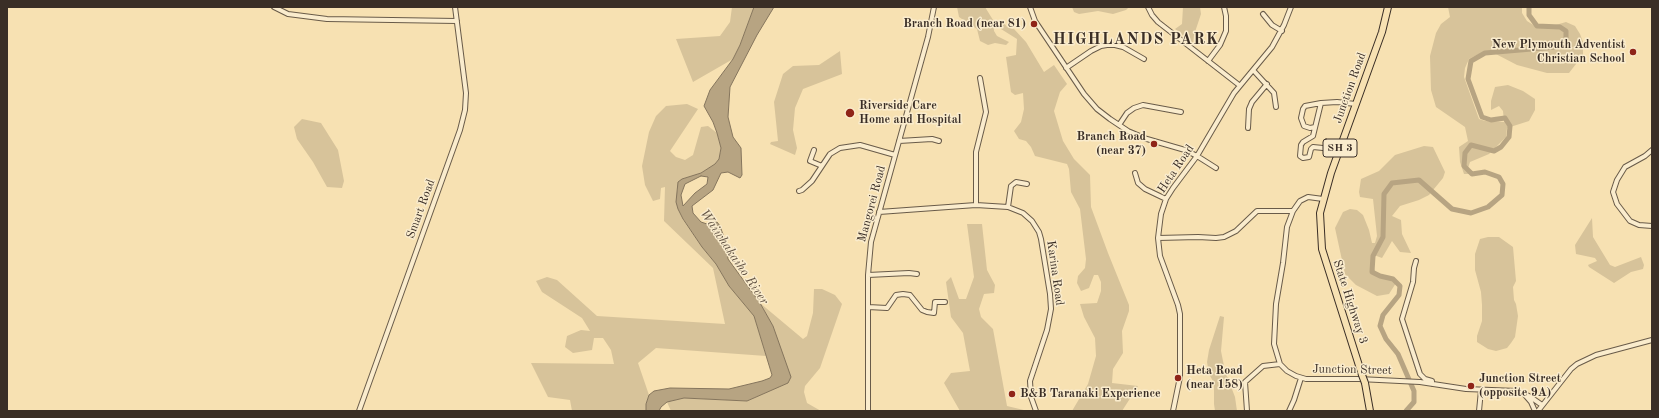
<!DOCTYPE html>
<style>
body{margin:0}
#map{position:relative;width:1659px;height:418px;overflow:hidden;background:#f7e1b2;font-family:"Old Standard TT",serif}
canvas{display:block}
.frame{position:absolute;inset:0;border:8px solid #3a2e26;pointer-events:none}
</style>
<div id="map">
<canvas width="1659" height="418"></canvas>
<div class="frame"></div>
</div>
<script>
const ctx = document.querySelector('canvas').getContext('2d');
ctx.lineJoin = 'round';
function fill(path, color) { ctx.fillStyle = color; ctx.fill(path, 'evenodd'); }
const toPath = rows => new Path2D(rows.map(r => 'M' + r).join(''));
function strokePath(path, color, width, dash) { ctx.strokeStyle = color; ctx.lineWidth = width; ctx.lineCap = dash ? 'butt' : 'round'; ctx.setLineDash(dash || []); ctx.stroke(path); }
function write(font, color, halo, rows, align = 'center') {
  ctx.font = font + ' "Old Standard TT",serif'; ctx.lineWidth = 3; ctx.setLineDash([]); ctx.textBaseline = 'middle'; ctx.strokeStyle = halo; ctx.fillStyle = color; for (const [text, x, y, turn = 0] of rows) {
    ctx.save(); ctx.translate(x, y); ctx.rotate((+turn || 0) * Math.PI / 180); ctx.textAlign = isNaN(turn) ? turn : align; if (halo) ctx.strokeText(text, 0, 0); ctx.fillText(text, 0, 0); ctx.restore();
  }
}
const green = toPath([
 [732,7,754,7,740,45,733,59,693,82,676,39,720,36,730,22],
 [957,7,985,7,993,20,994,31,997,36,1009,42,1006,45,995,43,988,45,980,41,977,29,959,17],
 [1072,7,1129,7,1126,10,1113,14,1098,11,1079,14,1074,12],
 [1183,7,1200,7,1201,14,1194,35,1193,43,1175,29,1182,24],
 [1448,7,1522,7,1522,13,1527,21,1535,26,1549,27,1566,22,1575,26,1580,34,1583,42,1583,55,1569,73,1547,73,1517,65,1492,52,1479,54,1469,59,1465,68,1464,77,1479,119,1485,121,1504,122,1503,111,1499,106,1491,110,1491,101,1495,87,1508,85,1523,91,1535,99,1535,110,1529,121,1507,128,1506,137,1489,154,1470,162,1468,168,1475,174,1464,174,1460,162,1459,147,1468,141,1465,127,1436,107,1431,90,1430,56,1436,33,1441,24,1450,17],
 [1004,23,1007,27,1014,29,1026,42,1044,72,1054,65,1067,84,1060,92,1054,111,1063,141,1074,159,1090,175,1091,207,1108,253,1129,305,1129,311,1122,331,1123,353,1113,369,1112,383,1138,386,1122,411,1072,411,1088,384,1096,356,1095,338,1084,317,1080,304,1097,303,1101,291,1101,282,1098,275,1094,275,1089,288,1081,291,1077,283,1078,276,1085,268,1086,259,1080,209,1071,192,1069,169,1067,164,1035,156,1031,147,1026,141,1019,139,1014,131,1021,122,1024,109,1023,93,1015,95,1011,92,1006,57,1016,55,1017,39,1001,29],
 [840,51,842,74,803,89,795,108,793,130,797,148,795,155,770,144,771,142,778,141,774,102,783,74,793,66,819,65],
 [687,104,698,109,670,151,676,157,685,160,693,155,701,127,708,126,717,133,721,148,719,159,715,164,701,173,682,179,677,189,678,209,683,220,702,247,716,264,729,286,754,316,766,356,656,348,638,363,649,395,646,404,646,411,572,411,570,400,548,397,531,363,614,364,611,350,603,338,594,338,592,350,573,353,565,347,567,336,581,330,590,331,582,318,542,292,536,281,547,277,557,280,597,316,725,324,713,268,664,221,665,187,661,188,660,199,653,201,645,185,642,166,649,132,656,116,666,106],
 [302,119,321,123,338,150,344,181,342,188,327,187,313,162,297,139,294,127],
 [1424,146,1433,147,1445,172,1443,178,1429,195,1419,200,1400,206,1392,216,1401,220,1402,234,1411,253,1400,252,1392,241,1382,258,1374,255,1373,267,1376,273,1396,283,1389,294,1377,296,1356,285,1345,274,1335,228,1343,212,1350,209,1357,210,1363,215,1369,230,1372,243,1375,243,1377,236,1373,199,1360,197,1359,192,1361,179,1379,171,1395,155],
 [1592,218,1593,237,1610,265,1615,267,1641,257,1644,265,1643,269,1631,272,1614,283,1589,267,1588,265,1597,261,1595,258,1576,254,1575,245],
 [967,224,982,224,987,270,995,285,994,293,984,294,979,309,981,317,993,329,1007,406,1028,411,960,411,944,383,951,373,970,371,963,333,951,317,946,282,951,277,959,299,966,299,974,277],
 [1488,237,1499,237,1513,247,1516,281,1513,287,1514,300,1516,304,1518,316,1515,337,1511,343,1507,348,1496,351,1488,349,1477,342,1477,336,1482,321,1482,305,1481,292,1475,270,1475,254,1480,239],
 [814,289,822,289,835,295,842,304,820,368,805,386,804,392,807,403,821,411,671,411,667,402,673,400,684,398,747,401,787,383,773,326,760,303,803,339,807,336,813,313],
 [1220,316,1224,317,1221,351,1225,371,1235,397,1237,411,1215,411,1214,404,1214,383,1209,374,1207,362,1209,350]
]);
const water = toPath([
 [754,7,774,7,757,35,730,87,728,117,733,137,741,148,742,175,740,178,728,172,721,173,713,190,692,206,693,213,701,222,707,224,712,222,717,222,720,226,725,240,728,259,760,303,773,326,791,377,788,383,747,401,684,398,667,402,661,407,659,411,646,411,646,404,649,395,654,391,670,388,729,389,762,381,770,378,772,375,754,316,729,286,716,264,702,247,683,219,678,209,676,202,678,182,682,179,701,173,715,164,719,159,721,148,717,133,713,122,704,106,710,90,733,59,740,45,754,7],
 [701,176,708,177,707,184,695,193,683,206,681,195,685,184,701,176]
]);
const river = toPath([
 [1406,411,1414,402,1414,391,1398,354,1386,339,1380,326,1383,315,1399,295,1400,286,1393,279,1380,276,1372,272,1373,256,1383,237,1384,194,1392,183,1419,180,1452,209,1471,213,1488,207,1502,195,1503,184,1499,177,1485,172,1472,174,1464,166,1465,153,1471,145,1494,151,1501,147,1509,137,1510,126,1505,118,1491,120,1482,117,1468,79,1471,61,1485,53,1555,47,1566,43,1566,31,1560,27,1537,26,1529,15,1529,7]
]);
const minor = toPath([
 [274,7,288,14,327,19,457,21],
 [1030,7,1035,21,1084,94,1097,109,1110,119,1128,131,1147,139,1185,150,1197,156,1216,168],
 [1148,7,1152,15,1158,22,1239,85],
 [1263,14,1272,25,1282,31],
 [1208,61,1220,45,1226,31,1226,16,1224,7],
 [1066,68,1091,51,1101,46,1107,45,1115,45,1123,47,1144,59],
 [1253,70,1274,93,1276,107],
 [1119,125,1127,113,1134,108,1143,105,1181,112],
 [1315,127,1310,128,1304,126,1301,118,1303,109,1305,106,1321,103],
 [1248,128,1249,109,1252,102,1267,84],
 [899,141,932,139,939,141],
 [1323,148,1313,147,1311,149,1309,157,1303,158,1300,156,1301,145,1303,142,1313,136,1321,103,1337,102,1356,104],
 [814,150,810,161,822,166],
 [1652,150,1645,156,1625,167,1617,180,1613,192,1617,204,1630,221,1639,225,1652,226],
 [1135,173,1138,183,1145,189,1166,199],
 [799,191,802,190,812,181,830,154,840,148,860,145,895,155],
 [1323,199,1308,197,1300,201,1293,211,1287,227,1283,263,1276,304,1274,344,1280,364,1287,371,1296,376,1306,379,1359,379,1420,382,1466,389,1517,391,1529,396,1542,405],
 [976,205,976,152,986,112,980,78],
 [1008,207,1011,186,1016,182,1027,184],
 [879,212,976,205,1008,207,1023,213,1032,221,1039,232,1041,239,1050,294,1051,309,1047,330,1030,381,1031,397,1036,411],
 [1158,238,1198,237,1216,238,1224,237,1236,231,1257,211,1293,211],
 [1416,261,1414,268,1413,282,1402,319,1420,374,1425,379,1432,381,1432,384],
 [868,275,909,273,917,274],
 [868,307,887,308,896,295,903,294,910,295,922,310,927,312,934,313,935,302,945,302],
 [1525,395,1531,402,1535,411],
 [359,411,460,130,465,110,466,93,455,7],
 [868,411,868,275,871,242,928,37,934,7],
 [1173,411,1180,377,1180,314,1178,305,1160,256,1158,238,1161,214,1166,199,1173,188,1197,156,1234,93,1272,47,1284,25,1291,7],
 [1247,411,1245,382,1263,366,1280,364],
 [1289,411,1294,400,1301,378],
 [1479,411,1481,390],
 [1538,411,1571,369,1577,364,1596,355,1652,340]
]);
const highway = toPath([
 [1362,375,1322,249,1320,213,1331,173,1382,32,1388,7],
 [1365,383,1370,411]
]);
const highwayBridge = toPath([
 [1362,375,1365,383]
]);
const markers = [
 [1034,24,4,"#8f2418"],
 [1633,52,4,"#8f2418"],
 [850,113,5,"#8f2418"],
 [1154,144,4,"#8f2418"],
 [1178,378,4,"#8f2418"],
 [1471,386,4,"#8f2418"],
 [1012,394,4,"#8f2418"]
];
const shields = [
 [1340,148,34]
];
const shieldNames = [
 ["SH 3",1340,148]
];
const poiNames = [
 ["Branch Road (near 81)",1026,24,"right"],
 ["New Plymouth Adventist",1625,45,"right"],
 ["Christian School",1625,59,"right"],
 ["Riverside Care",859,106],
 ["Home and Hospital",859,120],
 ["Branch Road",1146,137,"right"],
 ["(near 37)",1146,151,"right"],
 ["Heta Road",1186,371],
 ["(near 158)",1186,385],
 ["Junction Street",1479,379],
 ["(opposite 9A)",1479,393],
 ["B&B Taranaki Experience",1020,394]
];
const streetNames = [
 ["Junction Road",1350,88,-70],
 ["Heta Road",1176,169,-56],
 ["Mangorei Road",872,204,-75],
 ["Smart Road",421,209,-70],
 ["Karina Road",1055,273,82],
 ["State Highway 3",1350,302,72],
 ["Junction Street",1352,370,1]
];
const waterNames = [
 ["Waiwhakaiho River",734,257,56]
];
const districtNames = [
 ["HIGHLANDS PARK",1136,40]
];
fill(green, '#d7c39a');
fill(water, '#b7a482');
strokePath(water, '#85755d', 1);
strokePath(river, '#b7a482', 5);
strokePath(minor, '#695b49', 6);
strokePath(highway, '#3a2e26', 8);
strokePath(minor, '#faeccd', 4);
strokePath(highway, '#f7e1b2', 6);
strokePath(highwayBridge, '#3a2e26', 8, []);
strokePath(highwayBridge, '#f7e1b2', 6);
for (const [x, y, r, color] of markers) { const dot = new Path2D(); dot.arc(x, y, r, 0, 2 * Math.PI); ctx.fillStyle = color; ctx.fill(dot); strokePath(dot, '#faeccd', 1.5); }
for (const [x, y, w] of shields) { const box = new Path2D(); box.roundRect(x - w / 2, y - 9, w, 18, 3); ctx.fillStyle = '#faeccd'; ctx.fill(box); strokePath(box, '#3a2e26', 1); }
write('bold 11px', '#3a2e26', null, shieldNames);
write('bold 12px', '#3a2e26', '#faeccd', poiNames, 'left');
write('12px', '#3a2e26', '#faeccd', streetNames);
write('italic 13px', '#605142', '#faeccd', waterNames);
ctx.letterSpacing = '1px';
write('bold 16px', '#3a2e26', '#faeccd', districtNames);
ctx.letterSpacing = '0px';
</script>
